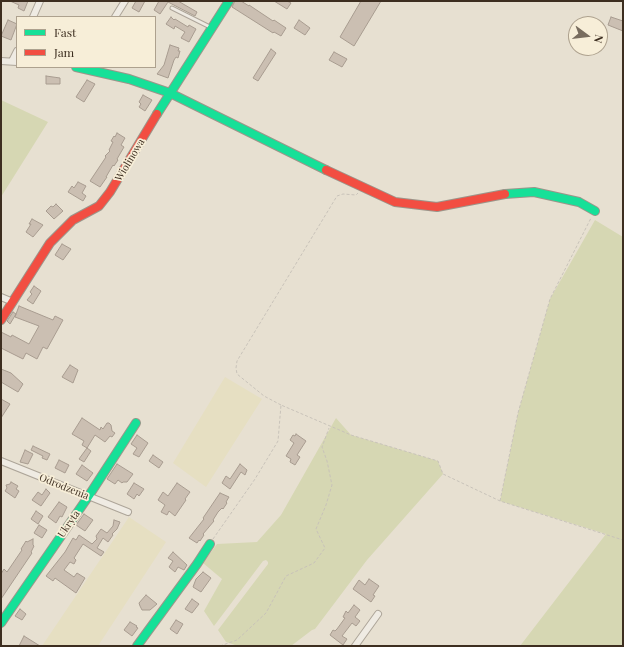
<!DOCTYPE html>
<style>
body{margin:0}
#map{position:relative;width:624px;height:647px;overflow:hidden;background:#e7e0d1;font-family:"Playfair Display",serif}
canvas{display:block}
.frame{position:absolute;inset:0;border:2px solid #3d2e20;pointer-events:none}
.legend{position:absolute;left:16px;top:16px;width:140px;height:52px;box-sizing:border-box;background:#f7eed8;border:1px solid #ada18e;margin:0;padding:5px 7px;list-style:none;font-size:12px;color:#3d2e20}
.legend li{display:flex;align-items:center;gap:8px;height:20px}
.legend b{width:20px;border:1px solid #ada18e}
.north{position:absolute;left:568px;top:16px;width:40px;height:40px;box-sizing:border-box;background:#f7eed8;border:1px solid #ada18e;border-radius:50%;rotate:105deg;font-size:11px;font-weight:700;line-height:16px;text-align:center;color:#3d2e20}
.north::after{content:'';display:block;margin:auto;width:14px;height:18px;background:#786c5e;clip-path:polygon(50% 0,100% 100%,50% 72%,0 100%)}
</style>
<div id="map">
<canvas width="624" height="647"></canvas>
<div class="frame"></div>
<ul class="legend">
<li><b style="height:5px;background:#16e098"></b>Fast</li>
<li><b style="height:5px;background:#f24e42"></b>Jam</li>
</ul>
<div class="north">N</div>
</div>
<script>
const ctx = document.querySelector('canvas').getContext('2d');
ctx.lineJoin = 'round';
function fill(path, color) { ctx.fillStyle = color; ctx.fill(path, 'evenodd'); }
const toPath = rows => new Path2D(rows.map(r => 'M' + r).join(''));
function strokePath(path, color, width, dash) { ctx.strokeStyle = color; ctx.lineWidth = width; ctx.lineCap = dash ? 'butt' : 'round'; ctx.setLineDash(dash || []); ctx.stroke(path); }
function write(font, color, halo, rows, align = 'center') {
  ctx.font = font + ' "Playfair Display",serif'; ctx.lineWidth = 3.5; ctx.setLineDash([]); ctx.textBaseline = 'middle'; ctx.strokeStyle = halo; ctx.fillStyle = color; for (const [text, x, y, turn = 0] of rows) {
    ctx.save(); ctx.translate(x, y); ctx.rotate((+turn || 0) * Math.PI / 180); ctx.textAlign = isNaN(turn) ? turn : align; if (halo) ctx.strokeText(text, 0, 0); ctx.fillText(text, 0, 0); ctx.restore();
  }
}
const farmland = toPath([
 [225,377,262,399,206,487,173,463],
 [129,517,166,542,98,646,42,646]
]);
const green = toPath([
 [1,100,48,122,1,197],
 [595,220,623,237,623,646,520,646,606,534,500,501,518,413,550,299],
 [336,418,351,435,438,461,443,474,367,560,315,629,312,630,291,646,238,646,226,642,218,630,268,564,268,562,266,560,263,561,214,626,204,611,222,579,203,563,217,544,257,542,281,515]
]);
const building = toPath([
 [10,1,28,1,24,11,18,8,19,5,10,1],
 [136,1,145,1,139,12,132,8,136,1],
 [159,1,178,1,197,12,195,16,168,2,160,14,154,10,159,1],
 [235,1,241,1,249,6,249,5,273,21,274,20,286,28,281,36,274,32,273,33,232,7,235,1],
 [274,1,287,1,291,3,287,9,274,1],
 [361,1,381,1,354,46,340,37,361,1],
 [171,17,174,20,175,19,188,27,189,25,196,29,189,42,181,38,185,32,175,26,174,29,166,24,171,17],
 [611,17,623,21,623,31,608,25,611,17],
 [8,20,17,24,11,40,1,36,8,20],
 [299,20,310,28,305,35,294,28,299,20],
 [170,45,179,48,178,51,180,51,178,58,176,57,174,60,168,78,157,74,164,65,170,45],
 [271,49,276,53,258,81,253,78,271,49],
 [334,52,347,59,342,67,329,60,334,52],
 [46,76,60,78,60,84,46,84,46,76],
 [87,80,95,84,84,102,76,97,87,80],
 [143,95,152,100,145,111,139,107,141,104,139,102,143,95],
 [117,133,125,138,121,145,124,147,117,159,118,160,114,166,113,165,106,177,107,177,100,187,90,181,106,157,105,156,110,151,109,150,113,142,111,141,114,136,115,137,117,133],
 [78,182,86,186,82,193,86,196,83,201,68,192,72,186,74,188,78,182],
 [56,204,63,211,54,219,46,211,51,206,53,207,56,204],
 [32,219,43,225,33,237,26,232,31,224,29,224,32,219],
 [62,244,71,249,63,260,55,255,62,244],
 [34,286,41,291,33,304,27,300,32,294,30,292,34,286],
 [19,306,53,320,55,316,63,320,47,349,43,347,37,359,26,353,23,359,1,348,1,332,11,337,12,335,29,344,39,326,15,317,19,306],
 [13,312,16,314,10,324,7,321,13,312],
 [70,365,78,370,73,383,62,377,70,365],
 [1,369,11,373,23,384,18,392,1,382,1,369],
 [1,399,10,404,1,418,1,399],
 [82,418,100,430,101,427,103,429,107,423,109,423,111,425,112,431,115,433,112,437,110,436,105,442,95,435,87,448,82,445,84,441,72,434,82,418],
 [296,434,306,441,297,455,300,457,295,465,290,462,291,459,286,456,294,443,290,440,293,435,295,436,296,434],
 [137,435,148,443,139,457,133,454,137,448,131,444,137,435],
 [33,446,50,454,47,460,42,458,43,456,31,450,33,446],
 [87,448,91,451,84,462,79,459,87,448],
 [25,450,33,454,28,464,20,462,25,450],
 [153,455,163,462,159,468,149,461,153,455],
 [59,460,69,465,65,473,55,468,59,460],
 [117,464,133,474,127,482,123,482,122,483,118,480,115,484,107,479,117,464],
 [240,464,247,470,245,475,241,472,230,489,222,483,226,476,230,479,240,464],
 [82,465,93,473,87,481,76,474,82,465],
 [11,482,18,486,16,489,19,491,15,498,5,491,7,488,6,485,10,484,11,482],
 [134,483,144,489,139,496,137,494,134,499,127,494,134,483],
 [177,483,190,492,185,499,186,500,175,516,169,511,167,515,161,512,165,505,158,500,163,492,168,496,177,483],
 [46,489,50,493,41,506,32,500,38,492,42,495,46,489],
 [220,493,229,497,226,502,227,503,223,509,222,508,218,512,213,520,214,521,203,534,204,535,200,541,199,540,197,543,189,538,204,519,203,518,220,493],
 [59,502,67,507,62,517,60,516,56,523,48,517,59,502],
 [36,511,43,516,38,524,31,519,36,511],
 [84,514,93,520,85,531,76,525,84,514],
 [114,520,120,522,117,529,112,534,113,535,108,542,103,538,97,548,104,552,101,556,83,544,74,558,76,560,74,564,70,562,64,570,74,577,77,573,85,578,76,593,55,578,53,581,46,576,65,552,73,538,76,540,79,535,92,544,97,539,96,536,101,529,107,533,113,526,114,520],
 [39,525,47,530,42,538,34,533,39,525],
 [33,539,33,545,34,546,31,552,32,553,1,599,1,574,4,569,7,572,22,550,21,549,26,541,27,542,33,539],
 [173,552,187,565,184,570,178,567,175,572,169,567,173,561,168,558,173,552],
 [203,572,211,578,201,592,193,587,196,579,203,572],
 [369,579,379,586,373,595,375,596,371,602,353,589,359,580,365,585,369,579],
 [146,595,157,604,150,610,142,610,140,606,139,603,146,595],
 [192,599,199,604,192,613,185,609,192,599],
 [354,605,360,610,355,617,360,621,356,626,352,623,342,636,347,639,343,645,330,635,333,630,335,631,337,629,345,618,343,617,346,611,348,613,354,605],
 [20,609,26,614,22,620,15,616,20,609],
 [176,620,183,624,177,634,170,629,176,620],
 [130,622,137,626,136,627,138,628,132,636,124,630,130,622],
 [24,636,40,646,19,646,24,636]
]);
const path = toPath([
 [281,405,264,396,237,374,236,368,237,361,337,196,343,194,356,195,358,193],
 [500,501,518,413,550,299,591,218],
 [213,539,255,479,278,441,281,405,351,435,438,461,443,474,500,501,623,540],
 [220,646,237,640,266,613,286,576,314,563,325,548,316,529,326,505,332,485,327,461,322,447,329,428]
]);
const lane = toPath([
 [172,8,212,28]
]);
const street = toPath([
 [33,17,40,1],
 [115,17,125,1],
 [1,61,17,62],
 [12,61,17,51],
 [1,297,13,302],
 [1,461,128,512],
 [355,646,378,614]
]);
const fast = toPath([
 [76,67,129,79,170,93,326,170],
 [157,114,229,1],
 [505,194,534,192,579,202,595,211],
 [1,623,88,497,136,423],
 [137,646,197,564,210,544]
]);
const jam = toPath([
 [326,170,395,202,437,207,505,194],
 [1,320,50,243,73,220,99,206,110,192,157,114]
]);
const streetNames = [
 ["Wiolinowa",130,160,-59],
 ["Odrodzenia",64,487,22],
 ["Ukryta",69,524,-55]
];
fill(farmland, '#e6dfc2');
fill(green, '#d6d7b3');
fill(building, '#cbbfb2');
strokePath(building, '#a89c90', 1);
strokePath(lane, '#ada599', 5);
strokePath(street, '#ada599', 8);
strokePath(fast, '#9c958a', 10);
strokePath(jam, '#9c958a', 10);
strokePath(path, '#c8c2b9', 1, [3, 2]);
strokePath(lane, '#efebe3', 3);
strokePath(street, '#efebe3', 6);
strokePath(fast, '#16e098', 8);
strokePath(jam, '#f24e42', 8);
write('10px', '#3d2e20', '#f7eed8', streetNames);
</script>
